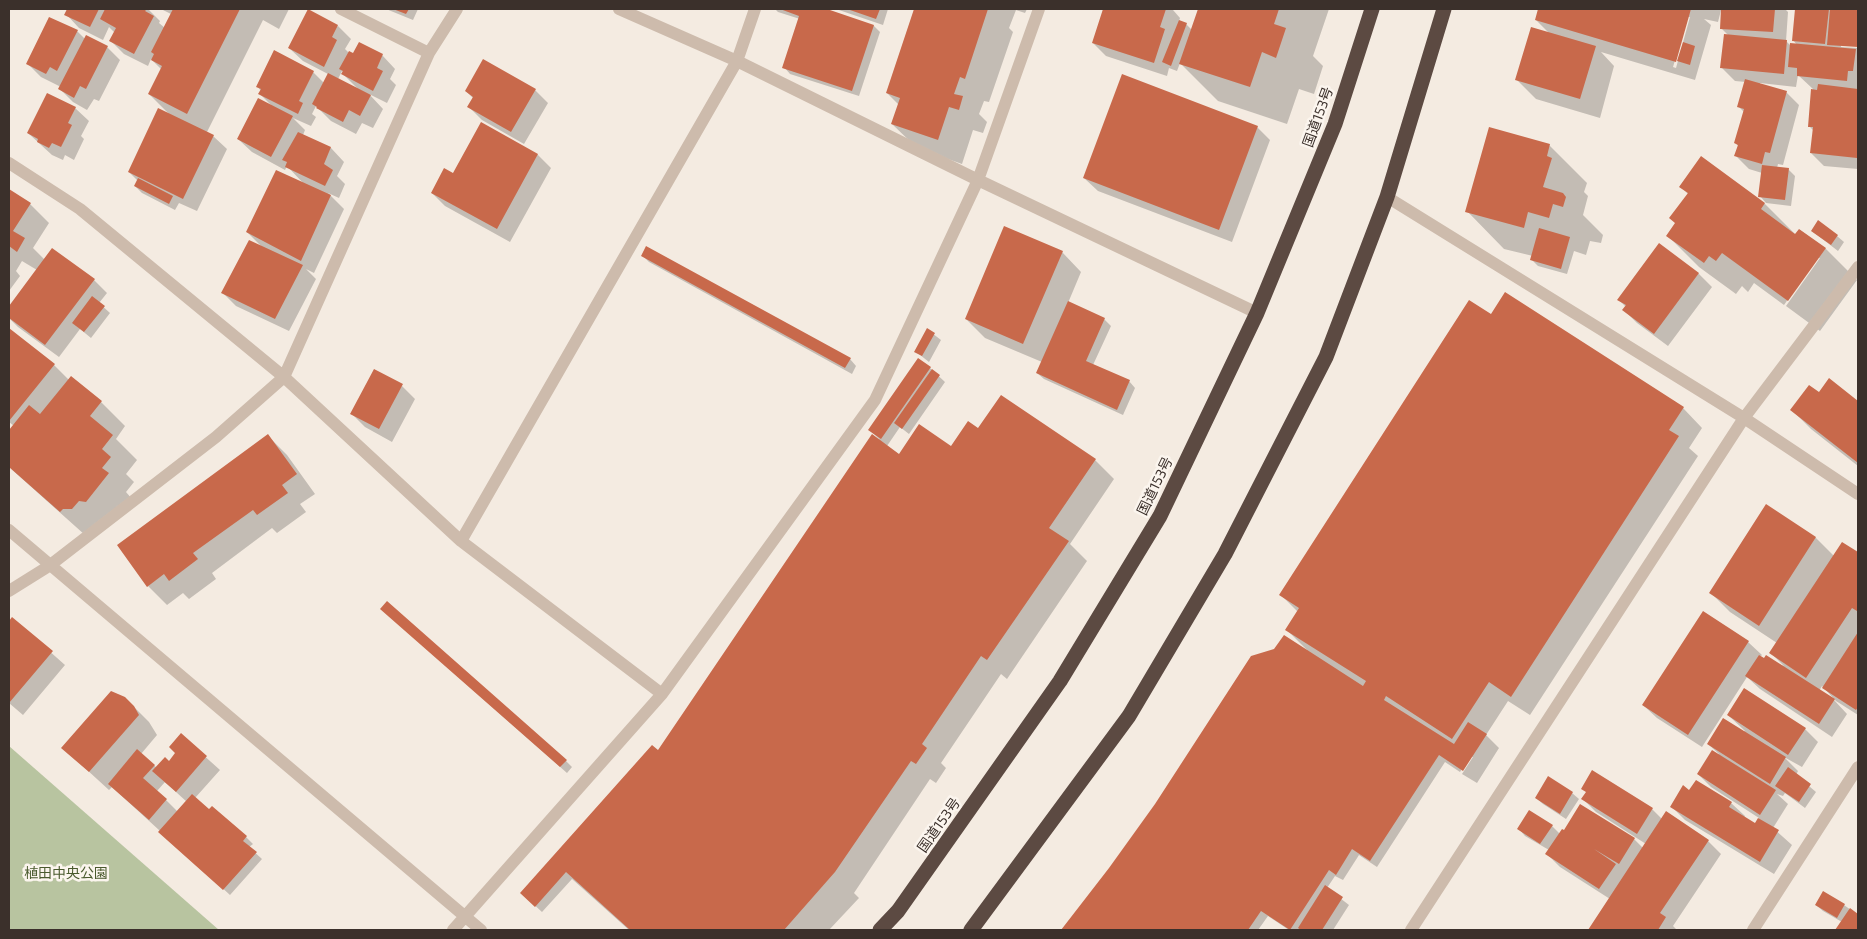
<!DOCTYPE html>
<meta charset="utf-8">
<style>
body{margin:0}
#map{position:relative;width:1867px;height:939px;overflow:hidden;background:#f4ebe1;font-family:"Exo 2",sans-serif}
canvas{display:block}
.frame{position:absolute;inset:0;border:10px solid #3b302b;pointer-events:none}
</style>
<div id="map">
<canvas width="1867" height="939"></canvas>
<div class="frame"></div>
</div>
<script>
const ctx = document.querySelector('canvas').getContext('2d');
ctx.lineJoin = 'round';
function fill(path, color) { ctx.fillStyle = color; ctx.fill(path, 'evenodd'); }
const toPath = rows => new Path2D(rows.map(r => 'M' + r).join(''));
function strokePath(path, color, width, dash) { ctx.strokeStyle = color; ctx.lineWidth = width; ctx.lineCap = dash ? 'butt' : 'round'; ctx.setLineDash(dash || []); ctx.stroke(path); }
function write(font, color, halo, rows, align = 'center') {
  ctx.font = font + ' "Exo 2","Noto Sans JP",sans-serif'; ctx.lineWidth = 5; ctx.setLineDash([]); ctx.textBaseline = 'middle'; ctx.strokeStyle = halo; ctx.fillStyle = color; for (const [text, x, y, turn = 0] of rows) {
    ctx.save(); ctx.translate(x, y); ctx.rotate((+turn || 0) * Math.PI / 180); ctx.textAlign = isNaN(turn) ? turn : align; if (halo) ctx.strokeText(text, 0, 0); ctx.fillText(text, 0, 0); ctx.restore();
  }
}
const green = toPath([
 [9,746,219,930,9,930]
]);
const shadow = toPath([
 [69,9,148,9,160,21,159,23,165,28,171,14,161,9,289,9,279,29,263,20,207,132,213,136,227,149,197,211,179,203,175,210,142,193,135,186,138,181,129,172,170,115,149,94,161,69,151,59,148,66,124,54,111,41,115,33,109,27,103,40,79,28,66,14],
 [386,9,418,9,413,20],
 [775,9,823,9,874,26,880,32,859,96,790,74,784,67,800,19,778,12],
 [836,9,888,9,883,25],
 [916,9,1027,9,1025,13,1016,10,1009,28,1013,32,989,102,984,101,979,114,987,122,983,133,973,130,962,164,917,148,892,124,899,105,887,93],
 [1112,9,1173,9,1173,10,1180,18,1179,21,1186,24,1192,30,1199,9,1329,9,1313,56,1323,66,1314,94,1299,89,1287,124,1218,101,1180,63,1177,71,1169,68,1167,76,1106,56,1093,43],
 [1540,9,1785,9,1788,12,1786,41,1791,46,1797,45,1793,40,1796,9,1858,10,1858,45,1841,44,1841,47,1858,48,1858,169,1824,166,1811,153,1814,131,1809,126,1813,89,1798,75,1796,87,1760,83,1760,85,1786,92,1799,105,1783,165,1778,164,1777,168,1788,169,1795,176,1791,206,1766,203,1760,196,1762,173,1749,169,1736,156,1738,146,1736,143,1744,112,1739,107,1746,82,1735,81,1722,68,1729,36,1721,28,1721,10,1718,22,1704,19,1711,25,1695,80,1601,52,1614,66,1600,118,1536,99,1517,80,1550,34,1536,20],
 [1688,17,1690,17,1676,68,1673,67],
 [338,26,351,39,345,49,349,53,382,55,395,69,390,79,396,85,387,103,369,94,383,109,373,128,362,123,356,134,331,121,316,106,312,114,316,117,311,126,293,118,305,130,303,135,331,148,344,162,337,176,345,184,339,198,328,193,344,209,314,273,306,269,316,279,289,331,236,306,223,293,263,248,247,232,304,184,287,166,285,170,252,152,238,139,272,106,260,94,261,91,257,86,275,52,313,72,324,83,328,74,303,61,289,48],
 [342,71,343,74,358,89,338,79],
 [77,31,85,39,107,47,120,60,99,101,94,99,87,110,73,102,60,89,61,87,41,77,28,64],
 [535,90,548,103,524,144,482,120,469,107,473,98,466,91],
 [47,94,75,108,89,121,81,136,84,139,74,160,65,155,63,160,52,155,28,133],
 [481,124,538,155,551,168,510,242,445,206,432,193,453,174],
 [1257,127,1270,140,1232,242,1098,191,1084,178],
 [1549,145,1587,183,1584,192,1588,196,1583,215,1603,235,1601,243,1590,241,1586,255,1574,251,1567,274,1538,266,1532,260,1533,256,1504,249,1467,211],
 [1701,158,1765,204,1796,235,1800,230,1826,249,1857,280,1820,331,1786,306,1820,258,1817,258,1784,305,1754,283,1748,292,1742,286,1736,294,1699,267,1668,236,1676,223,1688,194,1680,186],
 [9,190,30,204,49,223,33,248,45,260,94,280,107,293,99,303,110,313,91,338,80,329,59,357,18,327,9,318,9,308,37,270,22,261,16,271,20,276,9,291],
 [1812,231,1837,236,1844,242,1838,251],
 [1659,245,1699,274,1712,287,1668,346,1637,323,1624,310,1626,307,1619,300],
 [1062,252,1081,272,1068,303,1104,319,1111,326,1093,365,1129,381,1135,388,1123,415,1044,379,1037,373,1042,362,985,338,966,319],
 [642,255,850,359,856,366,852,374,649,262],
 [1491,316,1683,408,1702,428,1689,448,1698,456,1530,715,1508,701,1486,735,1499,748,1477,783,1462,774,1473,757,1470,757,1460,772,1445,762,1377,867,1359,855,1343,880,1335,876,1327,888,1349,905,1333,930,1289,930,1268,916,1258,930,1063,930,1110,869,1307,650,1287,630,1298,612,1281,595],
 [9,329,54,365,69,380,101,402,125,426,116,439,137,460,126,474,134,482,126,492,132,499,85,535,9,467,9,432,14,426,9,422],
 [928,330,941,340,929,362,915,351],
 [930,368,945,382,909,434,900,427,887,446,900,455,952,447,979,430,1095,460,1114,479,1070,544,1087,561,1007,679,1001,674,941,763,946,768,936,783,930,779,854,893,859,898,829,930,629,930,572,879,542,912,528,899,659,751,879,439,870,430],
 [1830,380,1858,402,1858,466,1811,429,1792,410,1819,394],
 [402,386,415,399,392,442,365,427,351,413],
 [268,436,287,455,315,494,300,504,306,512,277,533,272,528,212,573,216,579,189,599,183,593,167,605,148,586],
 [1767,506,1816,538,1834,556,1842,543,1858,554,1858,715,1836,701,1822,686,1819,691,1834,700,1847,714,1832,737,1760,689,1747,677,1702,747,1657,718,1643,705,1703,613,1748,642,1762,655,1760,657,1784,666,1771,653,1777,643,1730,612,1711,593],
 [388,615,566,761,572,767,567,773],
 [12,618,65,665,23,715,9,703,9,623],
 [129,702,149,722,157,735,141,754,157,768,170,762,177,753,181,735,220,770,195,798,209,811,212,807,246,837,253,844,249,847,262,859,230,895,112,787,109,790,63,748],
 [165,782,187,802,178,812,157,791],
 [1728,715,1805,729,1818,742,1802,767,1784,757,1798,771,1796,775,1816,792,1805,808,1785,793,1783,796,1777,794,1788,804,1773,828,1792,845,1774,874,1685,820,1672,807,1690,791,1696,781,1731,803,1745,816,1744,818,1756,825,1759,818,1711,787,1698,774,1719,754,1708,744,1745,731],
 [1593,772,1652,809,1662,819,1708,841,1721,854,1673,926,1677,930,1590,930,1610,899,1560,867,1547,854,1549,850,1525,836,1519,829,1552,826,1560,834,1634,839,1643,848,1646,844,1596,812,1583,799,1587,793],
 [1549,778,1572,793,1579,799,1566,819,1543,804,1536,798],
 [1816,905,1844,905,1858,915,1858,930,1837,930,1842,922,1823,911]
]);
const building = toPath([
 [67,9,99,9,90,27,64,15],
 [105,9,147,9,145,11,154,16,134,54,109,41,116,28,100,19],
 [173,9,240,9,187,114,148,94,162,66,151,60,154,54,151,52],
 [308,9,338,25,332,37,337,40,324,67,288,48],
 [393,9,409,9,406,14],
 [780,9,827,9,874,25,852,91,782,68,799,16],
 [847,9,880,9,876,19],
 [914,9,988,9,965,79,960,77,954,94,963,96,959,110,949,107,938,140,891,124,900,98,886,93],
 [1103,9,1166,9,1160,27,1165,29,1154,63,1092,43],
 [1198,9,1279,9,1274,24,1286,28,1276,58,1262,52,1250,87,1179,64],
 [1538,9,1691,9,1676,62,1535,20],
 [1721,9,1775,9,1773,32,1720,29],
 [1795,9,1829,9,1825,44,1792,41],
 [1830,9,1858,9,1858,47,1827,45],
 [49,17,78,30,57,71,50,67,46,74,26,64],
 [1179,20,1187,23,1171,66,1162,62],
 [1531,27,1596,46,1580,99,1515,80],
 [1724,34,1787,40,1784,74,1720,68],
 [86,35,108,46,86,89,80,86,74,98,58,89],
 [359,42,383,54,377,68,383,71,373,91,341,74,343,71,339,69,349,51,353,53],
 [1683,42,1695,46,1690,65,1677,61],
 [1790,43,1856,49,1853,71,1848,71,1847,81,1797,76,1797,68,1788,67],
 [274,50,314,71,299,101,303,103,298,114,258,94,261,89,256,87],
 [483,59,536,89,511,132,467,107,473,97,465,91],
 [328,73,371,95,360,116,349,110,343,122,316,108,317,107,312,104],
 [1122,74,1258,126,1219,230,1083,178],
 [1745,79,1787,91,1770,153,1765,152,1762,164,1734,156,1738,145,1734,143,1744,109,1737,107],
 [1818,84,1858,89,1857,158,1810,153,1813,127,1808,127,1811,89,1817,90],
 [47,93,76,107,68,123,72,125,61,147,52,143,49,148,37,142,38,139,27,133],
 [258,98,293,116,271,157,237,139],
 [158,108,214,135,183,199,128,172],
 [481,122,538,154,497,229,431,193,444,168,453,173],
 [1489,127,1550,144,1547,156,1552,158,1543,187,1563,193,1566,197,1563,207,1553,204,1549,218,1528,212,1524,228,1465,212],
 [298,132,331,147,324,164,333,170,325,186,285,167,287,162,282,160],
 [1701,156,1765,203,1761,209,1795,234,1799,229,1826,248,1788,301,1722,253,1716,261,1709,256,1704,263,1666,236,1675,223,1669,218,1688,193,1679,187],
 [1762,165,1789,168,1785,200,1758,197],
 [276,170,331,195,301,261,246,232],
 [138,178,173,196,169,204,134,186],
 [9,189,31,203,13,231,25,238,17,252,9,246],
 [1818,220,1838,235,1831,245,1811,231],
 [1004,226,1063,251,1023,344,965,319],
 [1539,228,1570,237,1561,269,1530,260],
 [249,240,303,265,275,319,221,293],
 [1659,243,1699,273,1654,334,1622,310,1626,305,1617,300],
 [646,246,851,358,845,368,641,256],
 [52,248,95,279,45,345,9,318,9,306],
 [1505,292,1684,407,1669,430,1679,436,1511,697,1489,682,1452,739,1386,696,1384,700,1454,744,1468,722,1487,734,1463,771,1439,755,1370,861,1352,849,1336,875,1329,870,1290,930,1261,911,1248,930,1061,930,1109,868,1155,804,1251,656,1274,649,1284,635,1363,686,1366,681,1285,630,1299,608,1279,595,1469,300,1491,314],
 [92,296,105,306,84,332,72,323],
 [1068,301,1105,318,1086,361,1130,380,1117,410,1036,373],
 [9,328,55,364,9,421],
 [927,328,935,333,922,356,914,352],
 [918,358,931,367,881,439,868,430],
 [374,369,403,384,379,429,350,414],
 [932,369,940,375,902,429,894,423],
 [71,376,102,401,90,416,113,435,102,449,111,457,102,468,109,473,86,502,79,501,72,509,63,509,60,512,9,467,9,430,29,405,40,414],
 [1829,378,1858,401,1858,463,1790,410,1809,385,1819,392],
 [1001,395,1096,459,1049,528,1069,541,987,660,981,656,922,744,927,748,916,764,911,761,835,872,784,930,630,930,566,872,535,907,520,893,652,745,658,750,872,434,899,454,919,424,951,446,968,421,978,428],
 [268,434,297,474,282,485,288,493,257,515,253,510,193,553,198,559,169,581,164,574,147,587,117,545],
 [1766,504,1816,537,1759,626,1709,593],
 [1842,542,1858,552,1858,608,1857,611,1852,608,1806,678,1769,653],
 [387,601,567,760,560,767,380,609],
 [1703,611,1749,641,1688,735,1642,705],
 [12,617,53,651,9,703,9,621],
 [1858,632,1858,707,1856,710,1822,688],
 [1759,655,1764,658,1766,655,1835,699,1819,724,1745,676],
 [1744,688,1806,728,1788,755,1727,715],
 [111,691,125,697,134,706,139,715,89,772,61,748],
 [1723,718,1786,757,1770,784,1707,744],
 [181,733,207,756,176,792,152,771,165,757,169,761,175,753,169,747],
 [137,749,155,765,143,778,167,799,149,820,108,784],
 [1712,750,1776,790,1760,815,1697,774],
 [1788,767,1811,784,1799,802,1775,786],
 [1592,770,1653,808,1637,834,1581,799,1586,792,1581,789],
 [1548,776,1573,792,1560,814,1535,798],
 [1696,780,1732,802,1729,807,1755,823,1758,818,1779,830,1760,862,1670,807,1683,785,1689,790],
 [192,794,209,809,212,806,247,836,243,841,257,852,223,890,158,832],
 [1580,804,1635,838,1619,864,1594,849,1616,864,1599,889,1545,854,1562,829,1564,830],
 [1529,810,1553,825,1540,844,1517,829],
 [1666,811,1709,840,1660,913,1666,917,1658,930,1588,930],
 [1325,885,1343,897,1322,930,1301,930,1298,928],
 [1823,891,1845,904,1837,918,1815,905],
 [1850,908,1858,914,1858,930,1835,930]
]);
const minor = toPath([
 [341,9,429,53],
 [619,9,737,61,978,180,1257,313],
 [9,163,80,209,284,377,461,541,662,694],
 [1387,197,1744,418,1858,494],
 [9,530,481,930],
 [461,541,737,61,755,9],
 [9,591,49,566,216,437,284,377,429,53,457,9],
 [453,930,662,694,875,400,978,180,1039,9],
 [1411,930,1744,418,1858,267],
 [1753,930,1858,767]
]);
const highway = toPath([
 [880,930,898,911,1060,681,1160,516,1257,313,1335,124,1372,9],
 [971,930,1129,716,1225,554,1326,357,1387,197,1444,9]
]);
const streetNames = [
 ["国道153号",1318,117,-70],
 ["国道153号",1155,486,-64],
 ["国道153号",939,825,-55]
];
const parkNames = [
 ["植田中央公園",66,873]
];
fill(green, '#b8c4a0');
fill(shadow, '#0003');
fill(building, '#c8694b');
strokePath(minor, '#cdbbac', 12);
strokePath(highway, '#5c4a42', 15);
write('14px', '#3b302b', '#fbf5ee', streetNames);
write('14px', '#4a5a2e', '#fbf5ee', parkNames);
</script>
